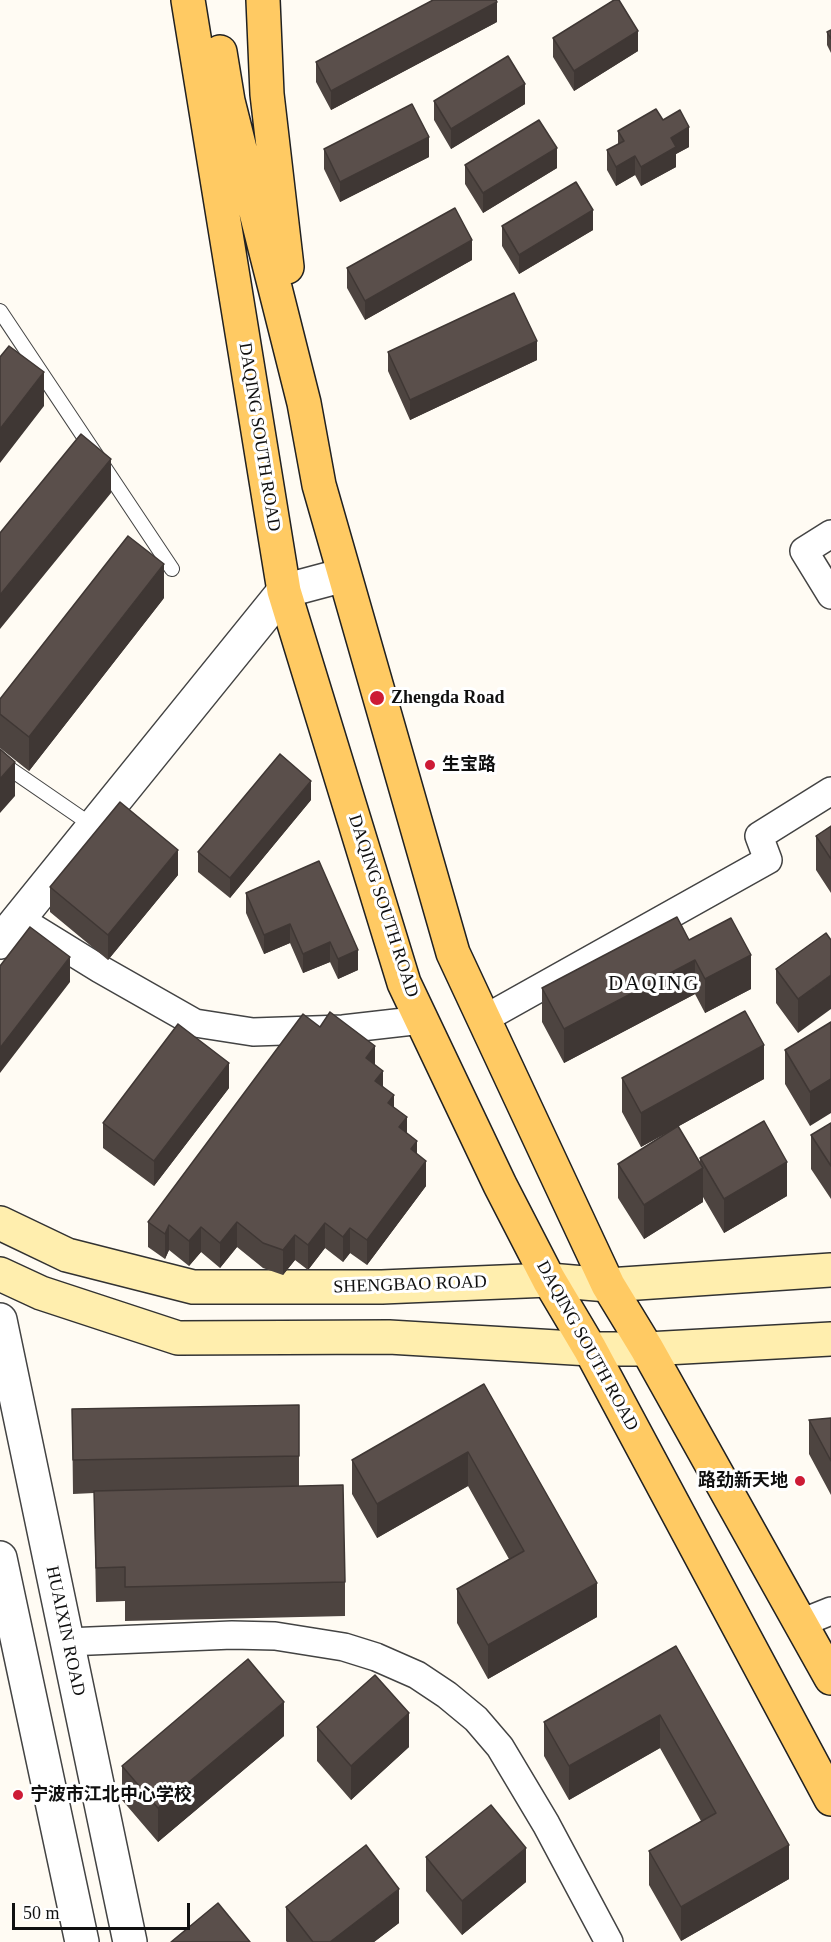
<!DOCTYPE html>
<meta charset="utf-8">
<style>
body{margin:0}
#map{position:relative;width:831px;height:1942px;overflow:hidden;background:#fffbf3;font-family:"Times New Roman",serif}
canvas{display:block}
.scale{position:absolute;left:12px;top:1903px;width:178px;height:27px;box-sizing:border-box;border:3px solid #101010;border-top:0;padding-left:8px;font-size:18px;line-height:21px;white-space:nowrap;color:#101010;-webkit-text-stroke:4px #fff;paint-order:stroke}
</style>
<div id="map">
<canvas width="831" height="1942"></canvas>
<div class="scale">50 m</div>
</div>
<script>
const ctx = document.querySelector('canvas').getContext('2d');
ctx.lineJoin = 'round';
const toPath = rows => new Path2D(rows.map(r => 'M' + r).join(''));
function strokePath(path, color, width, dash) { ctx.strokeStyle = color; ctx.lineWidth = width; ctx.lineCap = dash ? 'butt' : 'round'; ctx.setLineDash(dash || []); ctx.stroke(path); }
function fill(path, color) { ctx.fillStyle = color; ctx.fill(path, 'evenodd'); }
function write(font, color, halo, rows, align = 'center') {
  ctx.font = font + ' "Times New Roman","Noto Sans SC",serif'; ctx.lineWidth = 6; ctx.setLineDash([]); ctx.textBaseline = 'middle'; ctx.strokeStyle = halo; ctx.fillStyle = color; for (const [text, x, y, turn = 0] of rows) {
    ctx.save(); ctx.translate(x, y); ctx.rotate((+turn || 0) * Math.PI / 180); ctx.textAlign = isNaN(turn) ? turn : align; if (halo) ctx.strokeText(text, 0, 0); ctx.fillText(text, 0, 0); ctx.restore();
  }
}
const service = toPath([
 [0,311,172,569],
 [0,762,93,826]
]);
const minor = toPath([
 [831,534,804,551,831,595],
 [19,919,100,969,195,1023,253,1032,343,1029,422,1020],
 [484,1019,768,860,759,836,831,791],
 [801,1623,831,1611],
 [67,1642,232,1635,275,1636,344,1647,376,1657,417,1675,447,1695,476,1719,500,1747,546,1824,609,1942]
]);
const tertiary = toPath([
 [0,942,284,591,344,575],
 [0,1320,130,1942],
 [0,1558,82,1942]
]);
const secondary = toPath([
 [0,1223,67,1255,193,1287,382,1287,549,1280,608,1285,831,1270],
 [0,1274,41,1293,178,1338,389,1337,590,1349,647,1349,831,1339]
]);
const primary = toPath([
 [188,0,284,591,404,983,500,1185,549,1280,590,1349,831,1799],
 [263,0,267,94,287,267],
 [220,52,228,101,304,403,319,485,453,953,608,1285,647,1349,831,1678]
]);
const wall = toPath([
 [497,22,331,110,316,82,316,62],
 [831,30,831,53,827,45,827,32],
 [553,38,638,51,574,91,553,57],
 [434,101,525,104,451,149,434,120],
 [663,120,689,147,676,154,676,167,641,186,635,175,616,186,607,170,607,150,618,144,618,131],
 [324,149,429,157,340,202,324,169],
 [465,165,557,168,483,213,465,184],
 [502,226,593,230,519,274,502,246],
 [472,260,365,320,347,288,347,268],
 [388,352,537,360,410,420,388,371],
 [164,598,29,771,0,748,0,699],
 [311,800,230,898,198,872,198,852],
 [831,826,831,893,816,870,816,836],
 [319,861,358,970,338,979,330,962,303,973,290,943,264,954,246,913,246,893],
 [178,875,108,960,50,912,50,887],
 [826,933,798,1033,776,1003,776,969],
 [689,940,751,989,705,1013,695,994,564,1063,542,1022,542,988],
 [831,1022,810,1126,785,1084,785,1050],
 [375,1065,383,1086,417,1154,426,1186,367,1265,350,1253,343,1262,325,1248,308,1270,295,1260,283,1275,263,1268,237,1247,220,1268,201,1252,189,1266,169,1250,165,1259,148,1247,148,1222],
 [622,1078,764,1079,641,1147,622,1112],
 [229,1088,154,1186,103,1148,103,1123],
 [831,1123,831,1199,811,1169,811,1135],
 [700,1158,787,1196,724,1233,703,1197,703,1202,644,1239,618,1198,618,1164,700,1164],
 [484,1384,597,1617,488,1679,457,1623,457,1589,509,1559,468,1486,377,1538,352,1494,352,1460],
 [299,1405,299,1486,345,1582,345,1616,125,1621,125,1601,96,1602,94,1493,73,1494,72,1409],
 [831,1418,831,1495,809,1454,809,1420],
 [676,1646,789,1879,681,1941,649,1885,649,1851,701,1821,660,1748,569,1800,544,1756,544,1722],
 [317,1727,409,1747,351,1800,317,1761],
 [284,1736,158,1842,122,1800,122,1766],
 [426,1857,526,1882,462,1935,426,1891],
 [286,1907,399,1923,374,1942,287,1942,286,1941]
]);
const shadedWall = toPath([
 [497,2,497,22,331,110,331,91],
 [638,31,638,51,574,91,574,71],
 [525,84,525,104,451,149,451,129],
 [689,127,689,147,676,154,676,167,641,186,641,167,671,138],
 [429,137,429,157,340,202,340,182],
 [557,148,557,168,483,213,483,193],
 [635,156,635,175,616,186,616,167],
 [593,210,593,230,519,274,519,255],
 [472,240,472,260,365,320,365,301],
 [537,341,537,360,410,420,410,400],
 [44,372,44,406,0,463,0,429],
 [111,459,111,493,0,629,0,595],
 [164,564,164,598,29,771,29,737],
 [15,762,15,796,0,813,0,779],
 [311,781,311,800,230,898,230,878],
 [178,850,178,875,108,960,108,935],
 [290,924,290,943,264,954,264,935],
 [330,942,330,962,303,973,303,954],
 [358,950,358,970,338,979,338,959],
 [751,955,751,989,705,1013,705,979],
 [70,957,70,982,0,1073,0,1048],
 [695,960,695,994,564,1063,564,1029],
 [831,975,831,1009,798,1033,798,999],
 [764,1045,764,1079,641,1147,641,1113],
 [375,1046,375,1071,366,1058],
 [229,1063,229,1088,154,1186,154,1161],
 [383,1071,383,1096,375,1081],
 [831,1079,831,1113,810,1126,810,1092],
 [394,1095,394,1120,388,1103],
 [407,1117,407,1142,399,1127],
 [417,1141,417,1166,411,1149],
 [426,1161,426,1186,367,1265,367,1240],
 [787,1162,787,1196,724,1233,724,1199],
 [703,1168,703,1202,644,1239,644,1205],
 [237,1222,237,1247,220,1268,220,1243],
 [325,1223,325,1248,308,1270,308,1245],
 [169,1225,169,1250,165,1259,165,1234],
 [201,1227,201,1252,189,1266,189,1241],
 [350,1228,350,1253,343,1262,343,1237],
 [295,1235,295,1260,283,1275,283,1250],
 [468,1452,468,1486,377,1538,377,1504],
 [597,1583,597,1617,488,1679,488,1645],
 [284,1702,284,1736,158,1842,158,1808],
 [409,1713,409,1747,351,1800,351,1766],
 [660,1715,660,1748,569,1800,569,1766],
 [789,1845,789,1879,681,1941,681,1907],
 [526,1848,526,1882,462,1935,462,1901],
 [399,1889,399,1923,374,1942,330,1942]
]);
const building = toPath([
 [433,0,496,0,497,2,331,91,316,62,433,0],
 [614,0,619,0,638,31,574,71,553,38,614,0],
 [831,30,831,39,827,32,831,30],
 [508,56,525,84,451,129,434,101,508,56],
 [412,104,429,137,340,182,324,149,412,104],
 [656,109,663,120,680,110,689,127,671,138,676,147,641,167,635,156,616,167,607,150,624,141,618,131,656,109],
 [539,120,557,148,483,193,465,165,539,120],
 [576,182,593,210,519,255,502,226,576,182],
 [455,208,472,240,365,301,347,268,455,208],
 [514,293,537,341,410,400,388,352,514,293],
 [9,346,44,372,0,429,0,357,9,346],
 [81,434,111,459,0,595,0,533,81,434],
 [128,536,164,564,29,737,0,714,0,699,128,536],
 [0,749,15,762,0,779,0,749],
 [280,754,311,781,230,878,198,852,280,754],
 [120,802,178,850,108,935,50,887,120,802],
 [831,826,831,859,816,836,831,826],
 [319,861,358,950,338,959,330,942,303,954,290,924,264,935,246,893,319,861],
 [677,917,689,940,731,918,751,955,705,979,695,960,564,1029,542,988,677,917],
 [30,927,70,957,0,1048,0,966,30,927],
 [826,933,831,940,831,975,798,999,776,969,826,933],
 [745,1011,764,1045,641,1113,622,1078,745,1011],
 [330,1012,375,1046,366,1058,383,1071,375,1081,394,1095,388,1103,407,1117,399,1127,417,1141,411,1149,426,1161,367,1240,350,1228,343,1237,325,1223,308,1245,295,1235,283,1250,263,1243,237,1222,220,1243,201,1227,189,1241,169,1225,165,1234,148,1222,303,1014,320,1027,330,1012],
 [831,1022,831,1079,810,1092,785,1050,831,1022],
 [178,1024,229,1063,154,1161,103,1123,178,1024],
 [764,1121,787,1162,724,1199,700,1158,764,1121],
 [831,1123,831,1166,811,1135,831,1123],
 [678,1126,703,1168,644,1205,618,1164,678,1126],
 [484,1384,597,1583,488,1645,457,1589,524,1551,468,1452,377,1504,352,1460,484,1384],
 [299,1405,299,1456,73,1460,72,1409,299,1405],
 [831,1418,831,1461,809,1420,831,1418],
 [343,1485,345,1582,125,1587,125,1567,96,1568,94,1491,343,1485],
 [676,1646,789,1845,681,1907,649,1851,716,1813,660,1715,569,1766,544,1722,676,1646],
 [248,1659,284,1702,158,1808,122,1766,248,1659],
 [375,1675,409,1713,351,1766,317,1727,375,1675],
 [491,1805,526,1848,462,1901,426,1857,491,1805],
 [366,1845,399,1889,330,1942,313,1942,286,1907,366,1845],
 [218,1903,250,1942,171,1942,218,1903]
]);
const markers = [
 [377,698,8,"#cd1b35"],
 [430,765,6,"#cd1b35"],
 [800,1481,6,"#cd1b35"],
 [18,1795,6,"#cd1b35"]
];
const streetNames = [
 ["DAQING SOUTH ROAD",259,437,81],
 ["DAQING SOUTH ROAD",383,906,72],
 ["SHENGBAO ROAD",410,1285,-2],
 ["DAQING SOUTH ROAD",587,1346,61],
 ["HUAIXIN ROAD",65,1631,78]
];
const poiNames = [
 ["Zhengda Road",391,698],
 ["生宝路",442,765],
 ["路劲新天地",788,1481,"right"],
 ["宁波市江北中心学校",30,1795]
];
const quarterNames = [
 ["DAQING",654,984]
];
strokePath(service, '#434343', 16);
strokePath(minor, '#434343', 30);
strokePath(tertiary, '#434343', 36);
strokePath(secondary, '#323232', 36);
strokePath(primary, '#212121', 36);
strokePath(service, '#fff', 14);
strokePath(minor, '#fff', 27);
strokePath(tertiary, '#fff', 33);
strokePath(secondary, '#ffeeae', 33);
strokePath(primary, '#ffca63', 33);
fill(wall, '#4d4440');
fill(shadedWall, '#3f3734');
fill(building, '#5a4f4b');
strokePath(building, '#3f3734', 1.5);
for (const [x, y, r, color] of markers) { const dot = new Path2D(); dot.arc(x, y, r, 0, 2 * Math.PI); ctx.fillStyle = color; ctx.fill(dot); strokePath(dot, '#fff', 2); }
write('18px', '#101010', '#fff', streetNames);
write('bold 18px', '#101010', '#fff', poiNames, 'left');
ctx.letterSpacing = '1.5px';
write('21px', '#101010', '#fff', quarterNames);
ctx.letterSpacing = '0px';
</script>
